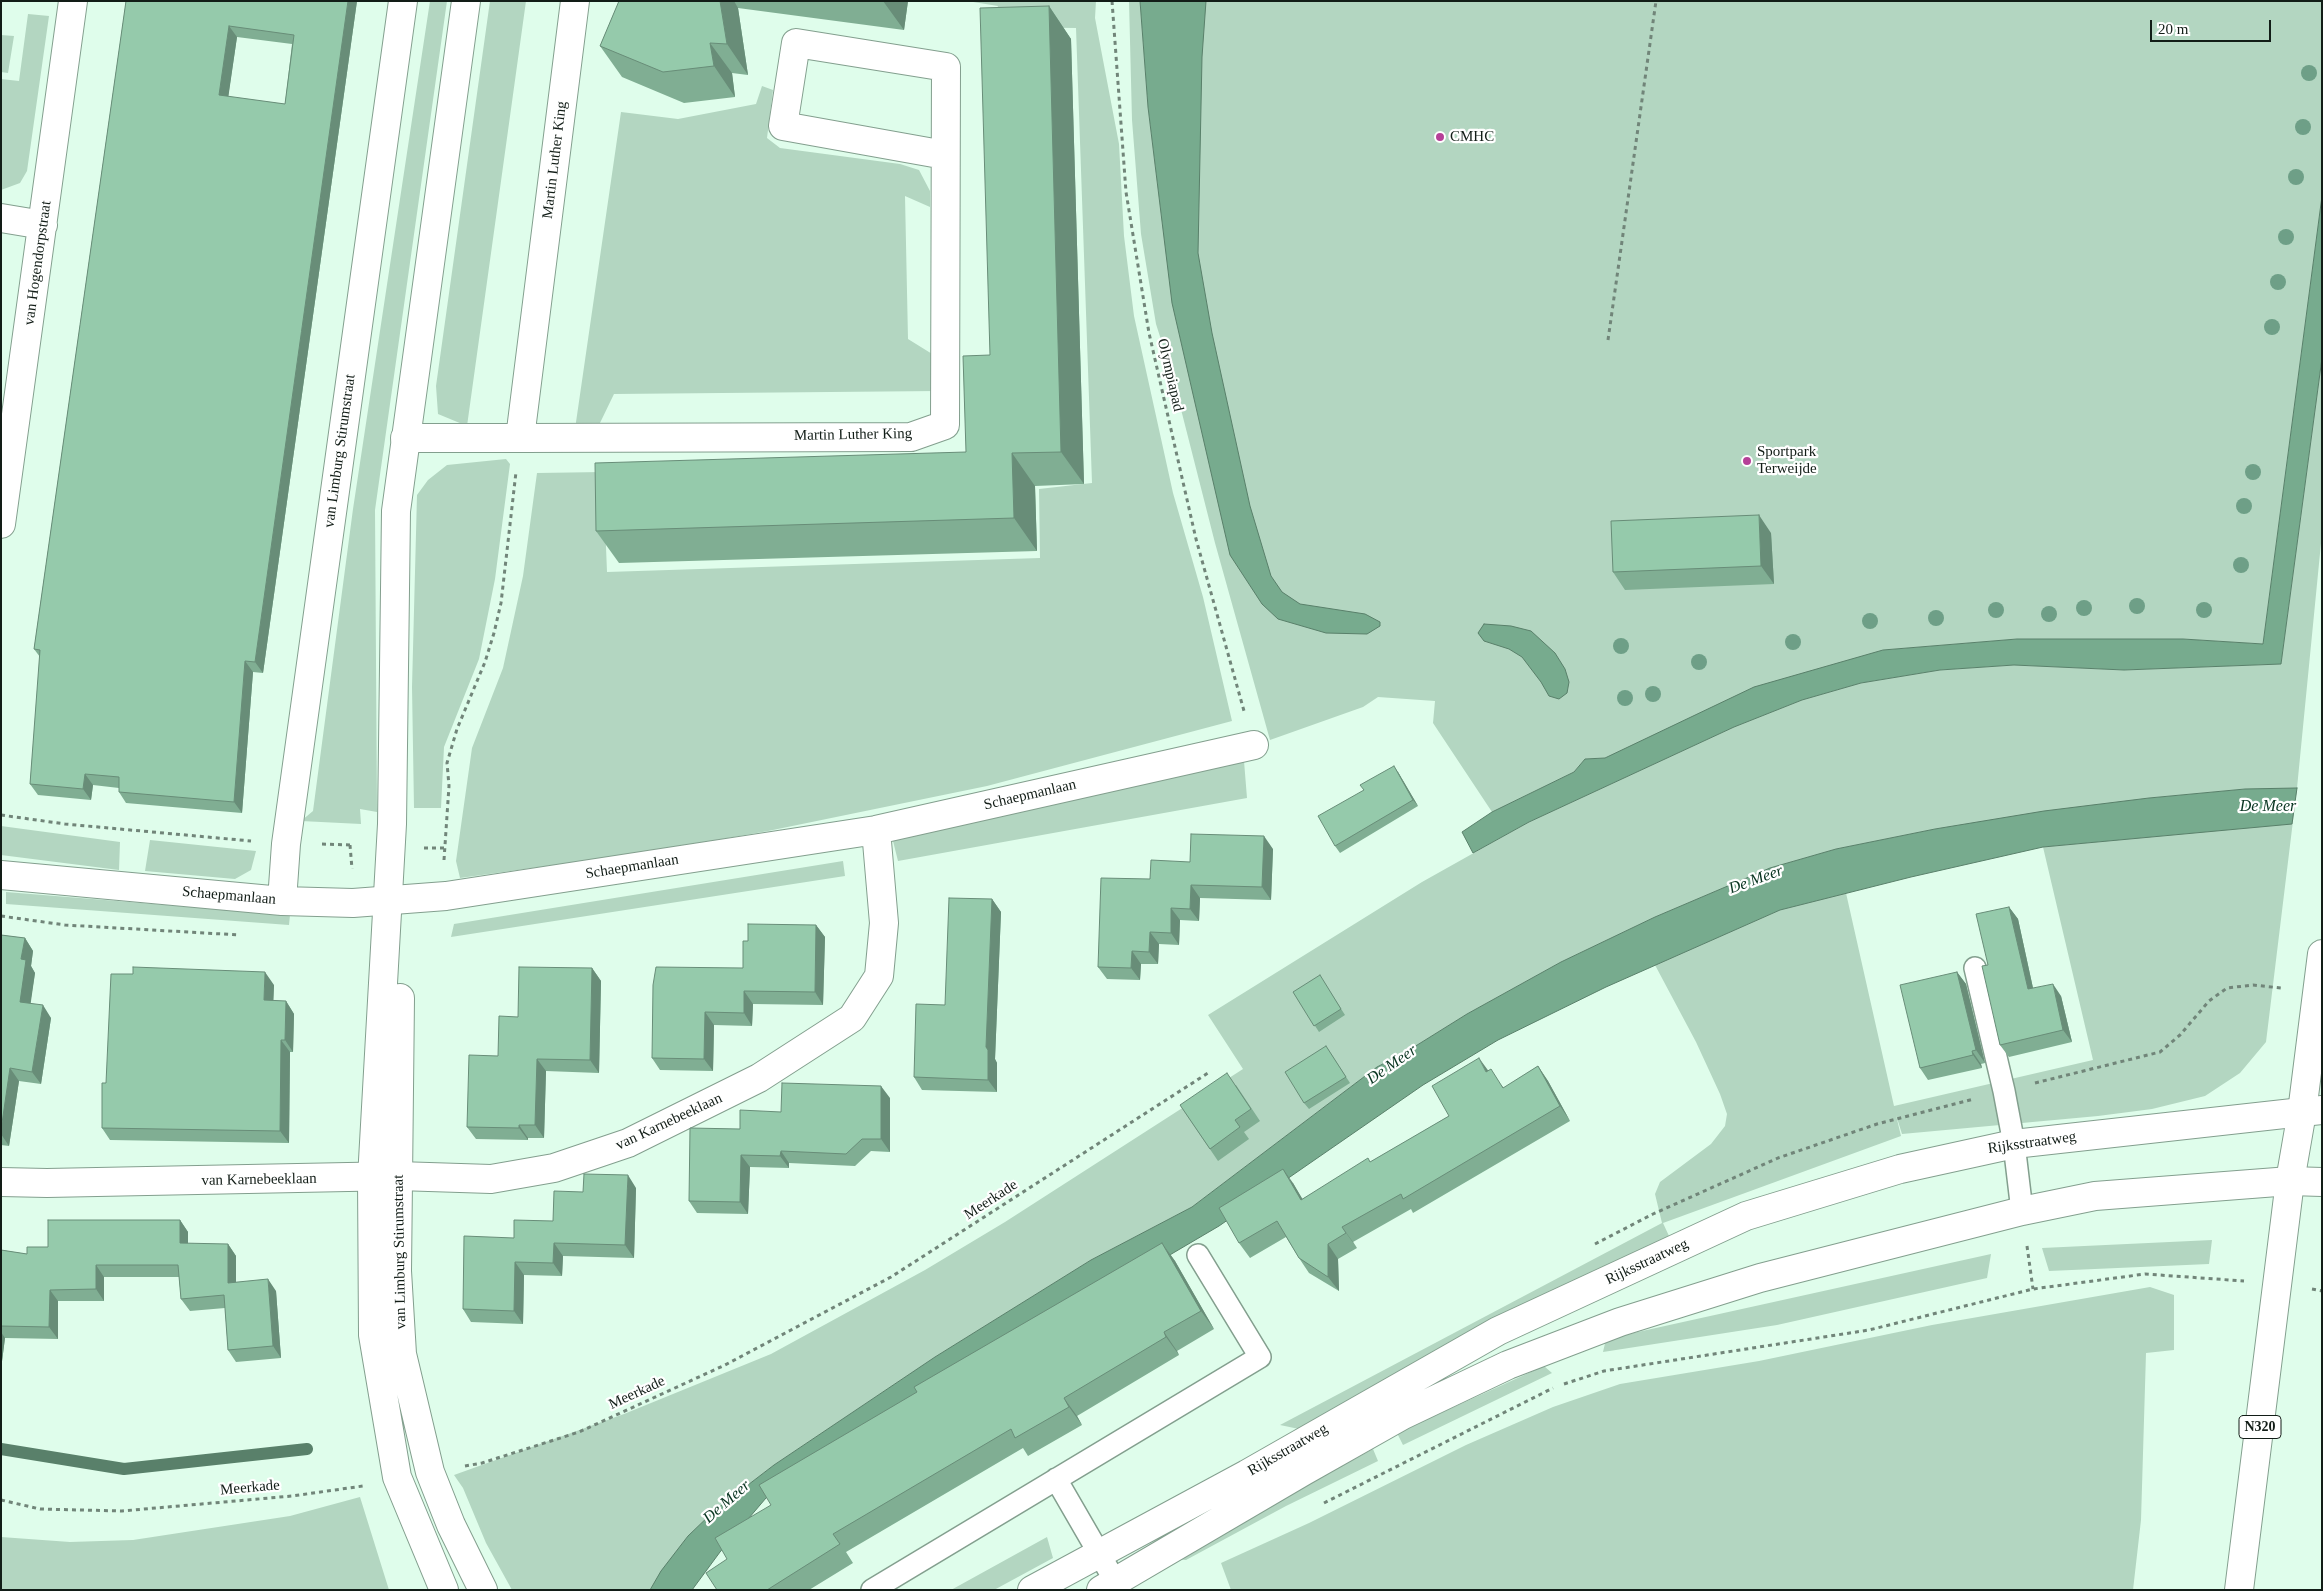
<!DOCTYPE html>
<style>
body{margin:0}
#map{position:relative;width:2323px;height:1591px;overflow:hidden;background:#dffdeb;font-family:"Times New Roman",serif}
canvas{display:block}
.frame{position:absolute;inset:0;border:2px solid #121d17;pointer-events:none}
.scale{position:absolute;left:2150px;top:20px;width:121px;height:22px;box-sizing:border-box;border:2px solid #121d17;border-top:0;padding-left:6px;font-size:15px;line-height:18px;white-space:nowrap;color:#121d17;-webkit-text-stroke:4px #fff;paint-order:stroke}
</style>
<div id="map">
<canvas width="2323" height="1591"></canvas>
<div class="frame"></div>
<div class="scale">20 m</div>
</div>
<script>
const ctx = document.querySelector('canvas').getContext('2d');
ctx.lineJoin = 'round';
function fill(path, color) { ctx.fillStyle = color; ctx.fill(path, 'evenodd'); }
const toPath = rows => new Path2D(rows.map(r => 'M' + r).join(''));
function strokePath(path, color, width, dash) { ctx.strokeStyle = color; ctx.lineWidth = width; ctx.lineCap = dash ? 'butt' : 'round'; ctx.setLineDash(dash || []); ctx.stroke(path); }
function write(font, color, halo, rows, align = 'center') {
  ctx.font = font + ' "Times New Roman",serif'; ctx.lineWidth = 4.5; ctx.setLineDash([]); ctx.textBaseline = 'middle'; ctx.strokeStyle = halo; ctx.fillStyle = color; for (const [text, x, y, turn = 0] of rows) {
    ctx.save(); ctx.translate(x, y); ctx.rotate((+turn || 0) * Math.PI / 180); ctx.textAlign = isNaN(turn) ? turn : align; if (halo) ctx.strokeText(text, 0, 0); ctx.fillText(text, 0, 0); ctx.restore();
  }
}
const green = toPath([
 [430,1,447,1,375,510,377,812,360,809,361,824,301,821,313,811,353,509],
 [490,1,526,1,467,426,438,414,436,386],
 [967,1,1096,1,1095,18,1119,144,1124,236,1134,316,1173,493,1203,597,1232,721,987,786,768,831,648,852,460,878,456,861,472,748,503,668,523,576,537,473,603,472,607,572,1040,558,1039,489,1092,483,1076,28,989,27,998,6],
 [1129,1,1140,1,1148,107,1163,227,1160,1,2322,1,2322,196,2263,644,2183,639,2017,639,1883,650,1605,758,1585,759,1574,772,1492,812,1433,723,1435,701,1378,697,1363,707,1270,740,1215,543,1172,374,1156,324,1141,234,1132,120],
 [28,14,49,16,27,171,20,183,1,190,1,79,19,81],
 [1,35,14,36,8,73,1,72],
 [762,86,773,90,767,138,780,148,900,164,919,170,930,191,930,207,905,196,908,339,937,357,938,391,614,394,599,425,575,429,621,112,678,119,756,104],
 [2322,358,2322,533,2297,788,2266,1042,2240,1073,2205,1096,2152,1109,2098,1116,1902,1134,1896,1115,1901,1136,1663,1223,1669,1236,1483,1329,1299,1429,1280,1425,1662,1223,1655,1194,1660,1182,1711,1144,1725,1126,1727,1114,1720,1094,1696,1042,1655,965,1780,910,1846,893,1894,1106,2093,1060,2043,847,2241,828,2245,789,2149,798,1935,829,1836,849,1770,868,1655,917,1561,962,1467,1014,1406,1052,1377,1067,1192,1207,1091,1260,935,1357,774,1465,714,1511,688,1536,650,1590,512,1590,486,1543,463,1488,454,1475,624,1414,771,1354,925,1270,1005,1222,1243,1069,1208,1015,1422,882,1529,822,1734,727,1802,700,1861,683,1940,670,2014,665,2124,670,2281,664],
 [506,459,510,464,495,579,479,659,444,747,441,808,414,808,412,687,417,495,428,480,447,465],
 [1244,761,1247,798,898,861,893,841],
 [1,826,120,842,119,870,1,855],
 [150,840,256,851,251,870,235,879,145,871],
 [843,861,845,876,451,937,454,924],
 [6,892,290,915,289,925,6,904],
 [2212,1240,2209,1264,2049,1271,2042,1248],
 [1991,1254,1987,1278,1777,1325,1603,1352,1606,1339],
 [2150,1287,2174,1295,2174,1350,2146,1353,2141,1520,2133,1590,1231,1590,1221,1563,1309,1523,1466,1445,1553,1407,1620,1384,1759,1361,1932,1325],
 [1544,1366,1552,1373,1403,1445,1397,1433],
 [1373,1449,1378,1461,1286,1506,1186,1560,1172,1559],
 [360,1497,389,1590,1,1590,1,1537,70,1542,133,1540,290,1516],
 [1047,1537,1053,1558,994,1590,951,1590]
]);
const water = toPath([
 [1140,1,1206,1,1202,57,1198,253,1212,333,1250,506,1271,576,1282,592,1300,604,1365,614,1380,622,1380,626,1367,634,1326,633,1278,619,1262,604,1230,555,1172,303,1148,107,1140,1],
 [2322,196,2322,358,2281,664,2124,670,2014,665,1940,670,1861,683,1802,700,1734,727,1529,822,1473,853,1462,832,1492,812,1574,772,1585,759,1605,758,1754,687,1883,650,2017,639,2183,639,2263,644,2322,196],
 [1484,624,1511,626,1531,631,1555,653,1565,669,1569,682,1567,693,1559,699,1549,696,1541,682,1522,657,1509,649,1484,641,1478,633,1484,624],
 [2297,788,2292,824,2043,847,1911,877,1780,910,1606,987,1498,1040,1423,1085,1219,1226,993,1359,766,1498,720,1552,692,1590,650,1590,661,1571,688,1536,714,1511,774,1465,935,1357,1091,1260,1192,1207,1377,1067,1406,1052,1467,1014,1561,962,1655,917,1770,868,1836,849,1935,829,2044,811,2149,798,2245,789,2297,788]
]);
const stream = toPath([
 [1,1449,124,1469,307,1449]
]);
const path = toPath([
 [1112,1,1126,192,1149,333,1196,539,1244,711],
 [1608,340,1656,1],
 [1,815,65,824,251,841],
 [322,844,351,845],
 [350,845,352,869],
 [424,848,444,848],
 [444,860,449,786,447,763,457,729,485,662,494,633,501,603,516,472],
 [1,916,65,925,240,935],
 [2035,1083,2160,1052,2180,1035,2209,1001,2227,988,2253,985,2281,988],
 [1595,1244,1653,1214,1778,1158,1877,1124,1974,1099],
 [2027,1246,2033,1289],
 [2312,1289,2322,1291],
 [1564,1384,1604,1371,1869,1330,2033,1289,2145,1274,2244,1281],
 [465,1466,482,1463,579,1432,725,1365,891,1277,1208,1073],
 [1,1500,40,1509,122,1511,292,1496,363,1486],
 [1324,1503,1553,1388]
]);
const service = toPath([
 [1975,968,2004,1091,2014,1144,2022,1211],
 [1056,1479,1115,1581],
 [872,1590,1260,1357,1198,1255]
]);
const minor = toPath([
 [575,1,520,438,911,437,945,425,946,67,796,43,783,126,945,155],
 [1,218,43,225],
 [405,438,520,438],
 [1,524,73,1],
 [1,875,282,901,353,903,446,896,876,830,1254,745],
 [282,901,286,844,403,1],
 [1,1182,47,1183,398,1176,491,1179,554,1168,628,1143,759,1078,852,1018,879,976,884,923,876,830]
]);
const tertiary = toPath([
 [400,998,397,1271,402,1354,430,1472,451,1525,483,1590],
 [444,1590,397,1477,373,1335,372,1178,392,824,396,511,466,1],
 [1032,1590,1247,1474,1498,1331,1746,1216,1900,1169,2014,1144,2302,1112],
 [1101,1590,1304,1471,1403,1415,1508,1365,1620,1322,1760,1278,2022,1211,2095,1196,2290,1181]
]);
const secondary = toPath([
 [2302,1112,2322,1110],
 [2290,1181,2322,1182]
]);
const primary = toPath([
 [2239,1590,2290,1181,2302,1112]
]);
const trunk = toPath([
 [2302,1112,2322,954]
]);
const trees = [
 [2309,73],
 [2303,127],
 [2296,177],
 [2286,237],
 [2278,282],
 [2272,327],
 [2253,472],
 [2244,506],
 [2241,565],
 [2137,606],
 [2084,608],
 [1996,610],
 [2204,610],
 [2049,614],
 [1936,618],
 [1870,621],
 [1793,642],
 [1621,646],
 [1699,662],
 [1653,694],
 [1625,698]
];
const wall = toPath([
 [126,1,357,1,263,673,253,672,242,813,126,803,119,792,119,788,93,785,91,800,38,795,30,784,40,657,34,649],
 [237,37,292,44,285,104,228,97],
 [619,1,908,1,904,30,738,8,748,75,732,73,735,97,684,103,622,77,600,46],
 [1049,6,1071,39,1084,484,1035,486,1037,551,619,563,596,531,966,452,990,355],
 [1771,533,1774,584,1625,590,1613,572],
 [1398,772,1418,806,1340,853,1335,846],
 [1273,849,1271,900,1200,898,1199,921,1180,920,1179,945,1159,944,1158,964,1141,964,1140,980,1107,979,1098,967,1150,879,1190,862],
 [992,899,1001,912,995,1059,997,1063,997,1092,922,1090,914,1077,945,1005],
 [2009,907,2018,919,2033,988,2061,996,2072,1042,2009,1057,2000,1045,1988,965],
 [816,925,825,937,823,1005,753,1004,752,1026,714,1025,713,1071,660,1070,652,1058,743,968,748,941],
 [1,935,25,938,33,951,31,966,35,973,30,1004,51,1018,41,1084,19,1081,9,1146,1,1145],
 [592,968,601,981,599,1073,546,1071,544,1138,528,1138,528,1140,476,1139,467,1127,498,1056,518,1017],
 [1957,972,1966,984,1985,1063,1981,1064,1982,1068,1928,1080,1920,1068],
 [1324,982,1345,1015,1319,1032,1293,992],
 [274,985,273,1001,286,1001,294,1014,293,1052,290,1052,289,1143,110,1140,102,1128,106,1083],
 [1326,1046,1350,1083,1309,1109,1304,1103],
 [1538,1066,1548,1081,1570,1121,1413,1213,1411,1209,1353,1242,1357,1248,1338,1259,1339,1291,1309,1273,1299,1258,1286,1237,1250,1258,1239,1243,1293,1183,1302,1199,1371,1162,1449,1116,1488,1071,1504,1088],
 [1236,1085,1260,1121,1244,1132,1249,1139,1218,1161,1180,1105],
 [890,1098,890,1152,871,1151,855,1166,789,1163,789,1168,750,1167,748,1214,697,1213,689,1201,781,1112],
 [636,1188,634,1258,563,1256,562,1276,524,1275,523,1324,471,1322,463,1309,514,1238,553,1221,583,1192],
 [180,1220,188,1232,188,1244,228,1244,236,1256,236,1282,276,1291,281,1358,236,1362,228,1350,225,1308,190,1311,181,1299,179,1277,104,1277,104,1301,58,1301,58,1339,5,1338,1,1369,1,1250,27,1254,48,1247],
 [1162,1243,1175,1261,1214,1329,1177,1351,1179,1355,1077,1416,1082,1425,1028,1456,1023,1448,846,1552,853,1563,809,1590,717,1590,771,1505,917,1392]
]);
const shadedWall = toPath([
 [348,1,357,1,263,673,255,662],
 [720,1,734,1,738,8,748,75,727,44],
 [883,1,908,1,904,30],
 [1049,6,1071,39,1084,484,1061,452],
 [229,26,237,37,227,106,219,95],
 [710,43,732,73,735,97,714,66],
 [1012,453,1035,486,1037,551,1014,518],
 [1759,515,1771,533,1774,584,1761,566],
 [245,661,253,672,242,813,234,802],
 [1394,766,1398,772,1418,806,1413,800],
 [85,774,93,785,91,800,83,789],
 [1264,836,1273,849,1271,900,1262,887],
 [1191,885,1200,898,1199,921,1190,909],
 [992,899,1001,912,995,1059,997,1063,997,1092,988,1080,986,1047],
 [2009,907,2018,919,2036,1002,2028,989],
 [1171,908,1180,920,1179,945,1171,933],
 [816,925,825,937,823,1005,815,992],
 [1150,932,1159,944,1158,964,1149,952],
 [25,938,33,951,31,966,35,973,29,1015,20,1002,21,959],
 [1132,951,1141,964,1140,980,1131,968],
 [592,968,601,981,599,1073,590,1060],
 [265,972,274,985,273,1013,264,1000],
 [1957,972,1966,984,1985,1063,1976,1050],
 [2053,984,2061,996,2072,1042,2063,1030],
 [744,991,753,1004,752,1026,744,1013],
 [286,1001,294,1014,293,1052,285,1040],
 [43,1005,51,1018,41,1084,32,1072],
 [705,1012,714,1025,713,1071,704,1059],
 [281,1040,290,1052,289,1143,280,1131],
 [1972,1051,1981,1064,1982,1068,1973,1055],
 [1479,1058,1490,1073,1486,1072],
 [537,1059,546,1071,544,1138,535,1125],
 [1538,1066,1548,1081,1570,1121,1560,1106],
 [10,1068,19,1081,9,1146,1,1134,1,1130],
 [881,1086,890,1098,890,1152,881,1139],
 [519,1125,528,1138,528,1140,519,1128],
 [781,1151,789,1163,789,1168,780,1156],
 [741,1155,750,1167,748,1214,740,1202],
 [1283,1169,1293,1183,1312,1215,1301,1200],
 [628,1175,636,1188,634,1258,625,1245],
 [180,1220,188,1232,188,1255,180,1243],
 [1342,1227,1353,1242,1357,1248,1346,1233],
 [554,1243,563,1256,562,1276,553,1263],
 [1162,1243,1175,1261,1214,1329,1201,1311],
 [228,1244,236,1256,236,1295,228,1283],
 [1328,1244,1338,1259,1339,1291,1328,1277],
 [515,1262,524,1275,523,1324,514,1311],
 [96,1265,104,1277,104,1301,96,1289],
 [268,1279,276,1291,281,1358,273,1346],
 [50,1290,58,1301,58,1339,49,1327],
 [1,1332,5,1338,1,1369],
 [1164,1332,1177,1351,1179,1355,1166,1337],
 [1064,1398,1077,1416,1082,1425,1069,1407]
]);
const building = toPath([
 [126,1,348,1,255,662,245,661,234,802,119,792,119,777,85,774,83,789,30,784,40,650,34,649,126,1],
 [229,26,294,35,285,104,219,95,229,26],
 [619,1,720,1,727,44,710,43,714,66,663,72,600,46,619,1],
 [1049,6,1061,452,1012,453,1014,518,596,531,595,463,966,452,963,356,990,355,980,8,1049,6],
 [1759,515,1761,566,1613,572,1611,521,1759,515],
 [1394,766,1413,800,1335,846,1318,816,1364,790,1360,785,1394,766],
 [1191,834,1264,836,1262,887,1191,885,1190,909,1171,908,1171,933,1150,932,1149,952,1132,951,1131,968,1098,967,1101,878,1150,879,1151,860,1190,862,1191,834],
 [949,898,992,899,986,1047,988,1050,988,1080,914,1077,916,1004,945,1005,949,898],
 [2009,907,2028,989,2053,984,2063,1030,2000,1045,1982,966,1988,965,1976,914,2009,907],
 [748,924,816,925,815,992,744,991,744,1013,705,1012,704,1059,652,1058,653,985,656,967,743,968,743,941,748,941,748,924],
 [1,935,25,938,21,959,26,960,20,1002,43,1005,32,1072,10,1068,1,1130,1,935],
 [133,967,265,972,264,1000,286,1001,285,1040,281,1040,280,1131,102,1128,102,1083,106,1083,111,974,133,974,133,967],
 [519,967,592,968,590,1060,537,1059,535,1125,519,1125,519,1128,467,1127,469,1055,498,1056,499,1016,518,1017,519,967],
 [1957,972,1976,1050,1972,1051,1973,1055,1920,1068,1900,985,1957,972],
 [1320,975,1341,1009,1314,1026,1293,992,1320,975],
 [1326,1046,1346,1077,1304,1103,1285,1072,1326,1046],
 [1479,1058,1486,1072,1491,1069,1503,1088,1538,1066,1560,1106,1403,1199,1401,1194,1342,1227,1346,1233,1328,1244,1328,1277,1299,1258,1277,1221,1239,1243,1219,1208,1283,1169,1301,1200,1368,1158,1370,1162,1449,1116,1432,1086,1479,1058],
 [1227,1073,1251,1109,1235,1120,1240,1127,1210,1149,1180,1105,1227,1073],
 [782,1083,881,1086,881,1139,862,1139,846,1154,781,1151,780,1156,741,1155,740,1202,689,1201,690,1128,740,1129,740,1110,781,1112,782,1083],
 [584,1174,628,1175,625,1245,554,1243,553,1263,515,1262,514,1311,463,1309,464,1236,514,1238,514,1220,553,1221,554,1191,583,1192,584,1174],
 [48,1220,180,1220,180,1243,228,1244,228,1283,268,1279,273,1346,228,1350,224,1295,181,1299,178,1265,96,1265,96,1289,50,1290,49,1327,1,1326,1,1250,27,1254,27,1247,48,1247,48,1220],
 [1162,1243,1201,1311,1164,1332,1166,1337,1064,1398,1069,1407,1015,1438,1011,1429,833,1534,840,1544,767,1590,717,1590,706,1573,727,1559,715,1538,771,1505,759,1485,917,1392,914,1387,1162,1243]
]);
const markers = [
 [1440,137,5,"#b64098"],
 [1747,461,5,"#b64098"]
];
const shields = [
 [2260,1427,42]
];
const shieldNames = [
 ["N320",2260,1427]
];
const poiNames = [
 ["CMHC",1450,137],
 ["Sportpark",1757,452],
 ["Terweijde",1757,469]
];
const streetNames = [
 ["Martin Luther King",555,160,-83],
 ["van Hogendorpstraat",38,263,-82],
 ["Olympiapad",1170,375,77],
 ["Martin Luther King",853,435,-1],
 ["van Limburg Stirumstraat",340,451,-82],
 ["Schaepmanlaan",1030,795,-13],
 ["Schaepmanlaan",632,867,-9],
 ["Schaepmanlaan",229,896,5],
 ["van Karnebeeklaan",669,1122,-25],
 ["Rijksstraatweg",2032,1143,-8],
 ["van Karnebeeklaan",259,1180,-1],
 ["Meerkade",991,1200,-33],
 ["van Limburg Stirumstraat",400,1252,-91],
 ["Rijksstraatweg",1647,1262,-25],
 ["Meerkade",637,1393,-25],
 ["Rijksstraatweg",1288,1450,-30],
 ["Meerkade",250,1488,-5]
];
const waterNames = [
 ["De Meer",2268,807],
 ["De Meer",1756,880,-20],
 ["De Meer",1392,1065,-35],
 ["De Meer",727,1502,-41]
];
fill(green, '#b3d6c1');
fill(water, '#77ab8e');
strokePath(water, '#59806a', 1);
strokePath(stream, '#59806a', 12);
strokePath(service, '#839f8e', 24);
strokePath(minor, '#839f8e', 30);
strokePath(tertiary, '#839f8e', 30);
strokePath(secondary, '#839f8e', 30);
strokePath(primary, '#839f8e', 30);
strokePath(trunk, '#839f8e', 30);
strokePath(path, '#718579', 3, [4, 4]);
strokePath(service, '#fff', 21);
strokePath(minor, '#fff', 28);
strokePath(tertiary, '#fff', 28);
strokePath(secondary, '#fff', 28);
strokePath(primary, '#fff', 28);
strokePath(trunk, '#fff', 28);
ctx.fillStyle = '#6e9f87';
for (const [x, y] of trees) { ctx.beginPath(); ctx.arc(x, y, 8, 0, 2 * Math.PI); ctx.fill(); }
fill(wall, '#80ae93');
fill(shadedWall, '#688d78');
fill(building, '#95caab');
strokePath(building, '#688d78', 1);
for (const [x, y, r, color] of markers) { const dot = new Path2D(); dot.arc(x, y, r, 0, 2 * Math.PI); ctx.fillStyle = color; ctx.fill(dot); strokePath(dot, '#fff', 2); }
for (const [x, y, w] of shields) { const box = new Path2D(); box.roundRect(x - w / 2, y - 11.5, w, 23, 4); ctx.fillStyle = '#fff'; ctx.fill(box); strokePath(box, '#121d17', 1); }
write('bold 14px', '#121d17', null, shieldNames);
write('15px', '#121d17', '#fff', poiNames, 'left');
write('15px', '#121d17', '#fff', streetNames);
write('italic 16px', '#083420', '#fff', waterNames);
</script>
